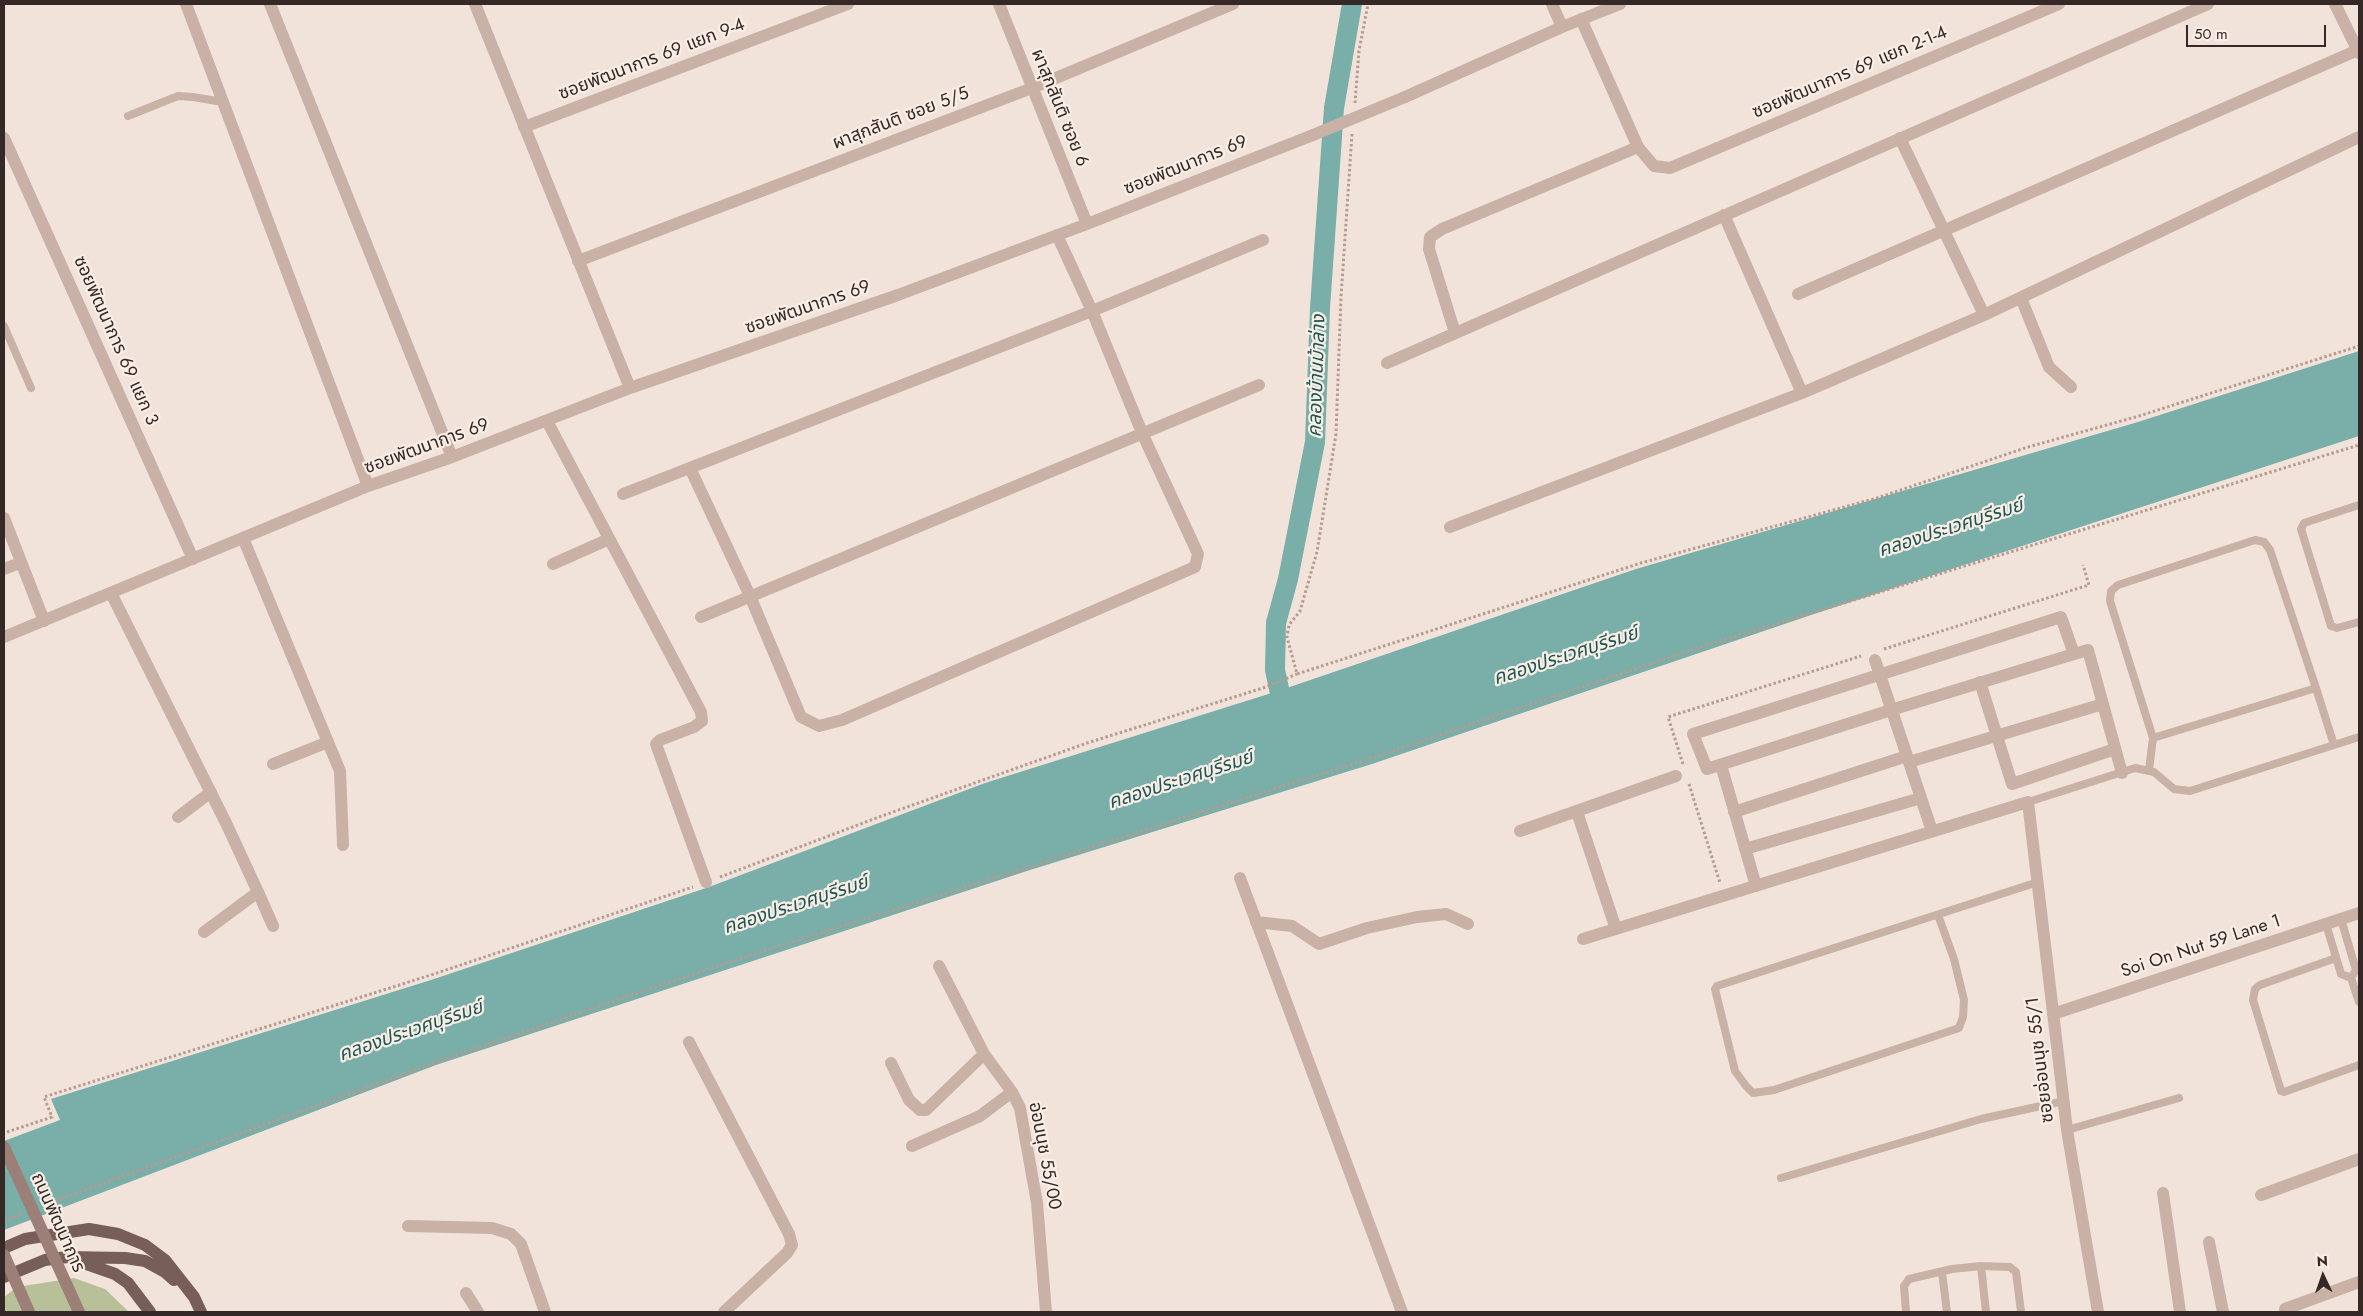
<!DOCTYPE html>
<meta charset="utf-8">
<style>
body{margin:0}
#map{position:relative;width:2363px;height:1316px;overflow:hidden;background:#f1e3da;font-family:Jost,sans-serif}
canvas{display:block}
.frame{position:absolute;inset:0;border:5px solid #352927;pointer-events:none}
.north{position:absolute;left:2298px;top:1251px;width:50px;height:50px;-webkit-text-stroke:4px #f9eee6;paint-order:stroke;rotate:357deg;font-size:14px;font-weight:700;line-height:20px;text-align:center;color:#352927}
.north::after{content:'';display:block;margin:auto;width:18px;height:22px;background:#352927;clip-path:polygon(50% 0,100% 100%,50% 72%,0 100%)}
.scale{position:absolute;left:2186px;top:25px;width:140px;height:22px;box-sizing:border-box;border:2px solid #352927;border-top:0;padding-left:6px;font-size:15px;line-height:18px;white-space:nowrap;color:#352927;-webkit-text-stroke:4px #f9eee6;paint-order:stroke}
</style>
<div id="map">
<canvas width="2363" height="1316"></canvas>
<div class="frame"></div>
<div class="north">N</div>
<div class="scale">50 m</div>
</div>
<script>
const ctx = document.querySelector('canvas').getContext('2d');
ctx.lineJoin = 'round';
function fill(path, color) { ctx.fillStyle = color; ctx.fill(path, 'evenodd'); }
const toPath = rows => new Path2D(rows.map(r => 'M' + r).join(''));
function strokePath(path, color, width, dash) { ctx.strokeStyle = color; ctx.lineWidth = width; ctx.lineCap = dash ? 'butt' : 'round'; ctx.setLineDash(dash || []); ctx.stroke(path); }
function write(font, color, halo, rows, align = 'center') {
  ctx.font = font + ' Jost,"Noto Sans Thai",sans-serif'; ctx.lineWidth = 4.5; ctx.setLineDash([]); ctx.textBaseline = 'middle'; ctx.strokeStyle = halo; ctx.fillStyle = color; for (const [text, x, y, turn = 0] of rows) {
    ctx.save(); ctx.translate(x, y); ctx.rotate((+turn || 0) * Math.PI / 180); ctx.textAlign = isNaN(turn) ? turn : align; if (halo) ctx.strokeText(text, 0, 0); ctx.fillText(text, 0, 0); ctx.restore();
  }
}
const green = toPath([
 [74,1278,105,1289,129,1312,4,1312,4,1297,17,1287]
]);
const water = toPath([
 [2359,351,2359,436,1814,614,1372,764,1030,870,436,1065,4,1230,4,1141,60,1120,51,1099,434,979,709,887,985,783,1278,691,1636,569,2138,422]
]);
const canal = toPath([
 [1285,717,1275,670,1276,623,1288,579,1315,442,1320,308,1334,108,1352,4]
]);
const path = toPath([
 [1355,103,1359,51,1368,4],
 [1352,134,1341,297,1336,434,1317,552,1300,611,1289,625,1287,637,1297,674,1641,563,1877,498,2028,447,2139,416,2359,346],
 [1884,649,2089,585,2083,565],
 [1683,764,1668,717,1861,656],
 [1689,784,1720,883],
 [720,877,879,817,1087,743,1263,688,1297,674],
 [7,1132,52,1117,44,1097,431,975,693,887],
 [47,1204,436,1062,720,965,1372,758,1704,646,2359,445],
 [4,1221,20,1215]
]);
const lane = toPath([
 [128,116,178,96,193,97,223,102],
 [4,326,31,388],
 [2359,505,2304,523,2301,529,2331,626,2337,628,2359,622],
 [2316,688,2153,738,2110,601,2111,591,2118,585,2255,540,2264,542,2270,550,2316,688,2334,745],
 [2149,770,2153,738],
 [2028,802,2135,768,2154,772,2174,789,2190,791,2359,737],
 [1938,915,1954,959,1964,1000,1963,1017,1959,1028,1774,1090,1753,1093,1746,1086,1735,1071,1715,989,1717,986,2038,882],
 [2341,919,2356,970,2351,978],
 [2326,924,2341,974,2351,978,2359,1002],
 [2336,958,2260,985,2255,989,2253,1000,2281,1091,2284,1092,2359,1065],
 [2067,1130,2179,1098],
 [1781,1178,1981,1119,2064,1101],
 [1981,1266,1986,1312],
 [1942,1272,1947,1312],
 [1906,1312,1904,1286,1909,1279,1952,1269,1981,1266,2010,1267,2016,1272,2021,1312]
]);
const street = toPath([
 [186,4,368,486],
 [270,4,452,457],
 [475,4,630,388],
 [999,4,1087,224],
 [1552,4,1562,27],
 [2335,4,2359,53],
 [1581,19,1638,147,1654,166,1670,168,2059,4],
 [1405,97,1562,27,1620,4],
 [524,127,848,4],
 [4,138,193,559],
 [1900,138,1984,315],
 [1724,215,1802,393],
 [578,261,1032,88,1233,4],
 [1798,294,2358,50],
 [2021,298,2049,367,2071,387],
 [1455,333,1429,249,1430,237,1442,229,1638,147],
 [1387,363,2208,4],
 [547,421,701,712,702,721,694,727,660,740,656,744,706,882],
 [690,468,750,596,801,717,819,726,842,720,1195,567,1198,554,1143,435,1092,311,1057,235],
 [623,494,1092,311,1263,240],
 [4,518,44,621],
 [1450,527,1802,393,1984,315,2359,137],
 [243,538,340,771,343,845],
 [553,564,609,539],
 [4,569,20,563],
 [111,593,226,823,258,892,204,932],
 [701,617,1259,385],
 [4,637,368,486,452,457,630,388,898,295,1087,224,1313,135],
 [2074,654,2061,617,1693,734,1707,769,1891,710,2074,654,2088,650,2122,773],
 [1875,660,1932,831],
 [1980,682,2012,784,2115,749],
 [1909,762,2103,704],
 [273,764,328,742],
 [1721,765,1756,886],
 [1577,812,1616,929],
 [1734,812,1907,756],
 [178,817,211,792],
 [1520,831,1676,776],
 [1745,849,1921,798],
 [1240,878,1402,1312],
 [258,892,273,926],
 [1256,922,1292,926,1319,944,1367,928,1417,917,1446,914,1468,924],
 [1583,939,2028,802,2067,1130,2098,1312],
 [939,966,984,1054,1012,1092,1020,1108,1037,1203,1046,1312],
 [2053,1014,2359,913],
 [689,1042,789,1234,792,1245,787,1253,724,1312],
 [891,1063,909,1100,920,1110,926,1110,984,1054],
 [912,1146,980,1116,1012,1092],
 [2163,1193,2180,1312],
 [2261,1195,2359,1159],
 [408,1226,492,1228,511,1234,521,1244,545,1312],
 [2209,1242,2223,1312],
 [466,1293,478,1312],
 [2285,1309,2359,1282]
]);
const primary = toPath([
 [4,1248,25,1239,89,1229,118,1234,145,1245,165,1260,194,1297,201,1312],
 [78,1261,115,1274,128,1283,150,1312],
 [4,1277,45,1260,67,1257,125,1258,145,1261,165,1272,174,1280]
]);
const streetBridge = toPath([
 [1313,135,1405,97]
]);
const secondaryBridge = toPath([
 [4,1147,79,1312],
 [4,1255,29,1312]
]);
const streetNames = [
 ["ซอยพัฒนาการ 69 แยก 9-4",652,60,-21],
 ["ซอยพัฒนาการ 69 แยก 2-1-4",1850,73,-23],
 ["ผาสุกสันติ ซอย 6",1059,108,68],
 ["ผาสุกสันติ ซอย 5/5",901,119,-21],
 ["ซอยพัฒนาการ 69",1186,166,-22],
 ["ซอยพัฒนาการ 69",808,308,-19],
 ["ซอยพัฒนาการ 69 แยก 3",115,341,66],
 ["ซอยพัฒนาการ 69",427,447,-20],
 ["Soi On Nut 59 Lane 1",2201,947,-18],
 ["ซอยอ่อนนุช 55/1",2041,1060,-97],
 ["อ่อนนุช 55/00",1044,1156,79],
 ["ถนนพัฒนาการ",57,1223,66]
];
const waterNames = [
 ["คลองบ้านม้าล่าง",1318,376,-88],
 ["คลองประเวศบุรีรมย์",1951,529,-18],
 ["คลองประเวศบุรีรมย์",1566,657,-18],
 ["คลองประเวศบุรีรมย์",1181,781,-18],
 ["คลองประเวศบุรีรมย์",796,906,-18],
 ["คลองประเวศบุรีรมย์",411,1032,-19]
];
fill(green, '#b8c09a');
fill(water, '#79aea9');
strokePath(canal, '#79aea9', 20);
strokePath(path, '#b59b90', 3, [2.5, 2.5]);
strokePath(lane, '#c9b1a6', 8);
strokePath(street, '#c9b1a6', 12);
strokePath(primary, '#775e58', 12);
strokePath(streetBridge, '#c9b1a6', 12);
strokePath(secondaryBridge, '#9c8078', 12);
write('18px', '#352927', '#f9eee6', streetNames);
write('italic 19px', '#1d5652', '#f9eee6', waterNames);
</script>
